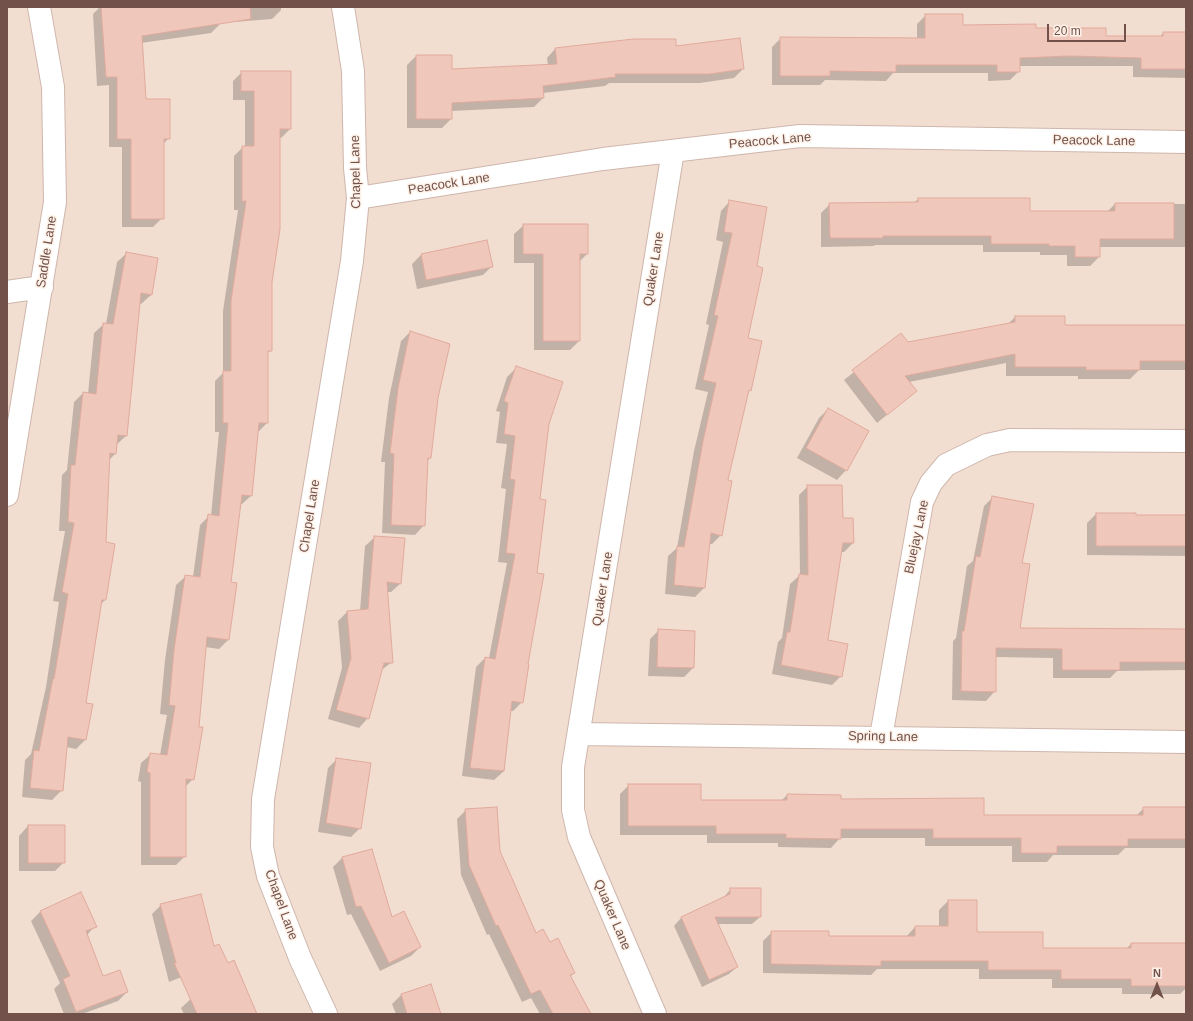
<!DOCTYPE html>
<style>
body{margin:0}
#map{position:relative;width:1193px;height:1021px;overflow:hidden;background:#fbede2;font-family:Arial,sans-serif}
canvas{display:block}
.frame{position:absolute;inset:0;border:8px solid #71514a;pointer-events:none}
.north{position:absolute;left:1137px;top:965px;width:40px;height:40px;-webkit-text-stroke:3px #fef2e8;paint-order:stroke;rotate:0deg;font-size:11px;font-weight:700;line-height:16px;text-align:center;color:#71514a}
.north::after{content:'';display:block;margin:auto;width:14px;height:18px;background:#71514a;clip-path:polygon(50% 0,100% 100%,50% 72%,0 100%)}
.scale{position:absolute;left:1047px;top:24px;width:79px;height:18px;box-sizing:border-box;border:2px solid #71514a;border-top:0;padding-left:5px;font-size:12px;line-height:14px;white-space:nowrap;color:#71514a;-webkit-text-stroke:3px #fef2e8;paint-order:stroke}
</style>
<div id="map">
<canvas width="1193" height="1021"></canvas>
<div class="frame"></div>
<div class="north">N</div>
<div class="scale">20 m</div>
</div>
<script>
const ctx = document.querySelector('canvas').getContext('2d');
ctx.lineJoin = 'round';
function fill(path, color) { ctx.fillStyle = color; ctx.fill(path, 'evenodd'); }
const toPath = rows => new Path2D(rows.map(r => 'M' + r).join(''));
function strokePath(path, color, width, dash) { ctx.strokeStyle = color; ctx.lineWidth = width; ctx.lineCap = dash ? 'butt' : 'round'; ctx.setLineDash(dash || []); ctx.stroke(path); }
function write(font, color, halo, rows, align = 'center') {
  ctx.font = font + ' Arial,sans-serif'; ctx.lineWidth = 3; ctx.setLineDash([]); ctx.textBaseline = 'middle'; ctx.strokeStyle = halo; ctx.fillStyle = color; for (const [text, x, y, turn = 0] of rows) {
    ctx.save(); ctx.translate(x, y); ctx.rotate((+turn || 0) * Math.PI / 180); ctx.textAlign = isNaN(turn) ? turn : align; if (halo) ctx.strokeText(text, 0, 0); ctx.fillText(text, 0, 0); ctx.restore();
  }
}
const residential = toPath([
 [7,7,1186,7,1186,1014,7,1014]
]);
const shadow = toPath([
 [100,7,281,7,281,10,272,19,221,23,211,33,141,43,145,100,169,138,162,145,162,218,153,227,122,227,122,147,109,147,109,85,97,86,93,14],
 [926,15,962,26,1035,29,1105,37,1160,37,1163,33,1186,33,1186,78,1133,77,1133,66,1019,66,1019,71,1010,80,988,81,988,73,893,73,886,81,825,80,820,85,772,85,772,47,781,38,917,39,917,24],
 [675,47,743,69,734,78,700,83,609,83,605,86,543,93,543,98,534,107,451,111,451,119,442,128,407,128,407,65,416,56,451,70,548,65,547,58,556,48],
 [242,72,290,129,281,138,279,138,271,282,271,350,267,354,267,423,258,432,252,495,242,504,240,504,230,583,228,640,219,649,205,647,193,779,185,787,185,856,176,865,141,865,141,782,138,781,141,763,151,754,160,755,167,715,160,714,165,660,176,585,186,576,193,577,200,525,209,516,211,516,219,432,215,432,215,381,223,373,223,311,238,210,234,210,234,156,243,147,245,147,245,100,233,100,233,81],
 [918,199,1029,212,1107,212,1115,204,1186,204,1186,247,1099,247,1099,257,1090,266,1067,266,1067,255,1040,255,1040,252,983,252,983,245,875,245,873,246,821,247,821,213,830,204,914,203],
 [730,201,756,267,747,339,761,342,750,390,747,393,727,481,721,535,712,544,709,544,704,588,695,597,665,594,668,556,677,548,694,451,708,392,695,389,709,325,706,324,723,242,716,240,721,211],
 [524,225,587,254,579,262,579,341,570,350,534,350,534,263,514,263,514,234],
 [127,253,151,295,141,304,139,303,126,436,116,445,115,454,109,460,105,543,105,600,101,604,85,704,91,705,85,740,76,749,66,747,62,790,52,800,22,797,25,760,31,754,46,687,59,602,53,601,65,531,59,531,62,475,67,470,74,402,83,393,88,394,94,333,104,324,106,324,117,262],
 [421,255,492,266,483,275,417,289,412,264],
 [1015,317,1064,326,1186,326,1186,370,1139,370,1130,379,1078,379,1078,376,1006,376,1006,363,909,382,916,391,877,423,844,380,901,335,908,343,1008,324],
 [410,332,437,398,430,458,427,461,424,525,415,535,382,533,385,462,381,462,389,398,401,341],
 [516,368,548,424,539,500,522,702,513,711,510,711,504,771,494,780,462,776,476,667,485,658,489,658,507,563,498,562,506,489,501,488,507,444,496,443,500,412,496,411,507,377],
 [828,409,868,431,846,470,837,480,797,458,819,418],
 [808,486,842,519,853,543,844,552,840,552,827,641,841,676,832,685,772,674,778,642,782,638,790,584,800,575,799,495],
 [993,497,1021,564,1019,629,1186,630,1186,670,1117,671,1110,678,1053,678,1053,658,995,657,995,691,986,701,952,700,953,641,956,638,967,566,973,561,984,506],
 [1096,514,1135,516,1186,516,1186,556,1087,555,1087,523],
 [375,537,401,583,391,592,386,592,392,662,380,671,368,718,359,728,328,719,342,668,338,621,347,612,360,611,365,546],
 [659,630,693,668,684,677,648,676,650,639],
 [337,759,360,828,351,837,318,832,328,768],
 [629,785,700,801,781,801,787,795,983,816,1136,816,1144,808,1186,808,1186,848,1125,848,1118,855,1053,855,1047,862,1012,862,1012,846,925,846,925,838,840,838,831,848,778,847,778,843,707,843,707,835,620,835,620,794],
 [466,810,499,851,535,934,549,943,574,973,570,977,590,1014,540,1014,531,998,522,1002,489,934,487,935,461,875,457,819],
 [28,826,64,862,55,871,19,871,19,836],
 [372,850,391,919,420,947,411,956,380,971,351,914,347,915,333,867,342,858],
 [731,889,760,917,752,924,717,924,737,967,729,974,702,987,674,926,681,918,723,898],
 [80,893,95,926,87,935,102,977,127,992,118,1001,82,1014,64,1014,54,989,60,983,31,921,40,912],
 [948,901,976,933,1042,949,1126,949,1131,944,1186,944,1186,988,1180,994,1122,994,1122,988,1052,988,1052,979,979,979,979,969,877,969,871,975,763,973,763,941,772,932,828,937,906,937,915,927,939,927,939,910],
 [161,905,214,947,227,964,256,1014,184,1014,181,1008,193,997,184,976,169,982,152,914],
 [401,995,440,1014,396,1014,392,1004]
]);
const building = toPath([
 [101,7,250,7,251,19,142,36,146,99,170,99,170,139,164,139,164,219,131,219,131,139,117,139,117,77,106,77,101,7],
 [925,14,963,14,963,25,1036,24,1036,28,1106,28,1106,36,1163,36,1163,32,1186,32,1186,69,1141,69,1141,58,1069,56,1020,58,1020,72,997,72,997,65,896,65,896,72,830,71,830,76,780,76,780,37,925,38,925,14],
 [740,38,744,69,710,74,615,74,616,77,543,86,544,98,452,103,452,119,416,119,416,55,452,55,452,69,557,64,555,48,633,39,676,39,676,46,740,38],
 [241,71,291,71,291,129,280,129,280,229,272,282,272,351,268,351,268,423,259,423,252,496,242,495,231,582,237,583,229,640,207,637,199,727,203,727,194,780,186,779,186,857,150,857,150,773,147,772,150,753,167,755,175,706,169,705,174,650,185,575,200,577,208,514,219,516,228,423,223,423,223,371,231,371,231,301,246,201,242,201,242,146,254,146,254,91,241,91,241,71],
 [918,198,1030,198,1030,211,1115,211,1115,203,1174,203,1174,239,1100,239,1100,257,1075,257,1075,246,1049,246,1049,244,991,244,991,236,883,236,883,238,830,238,829,203,918,202,918,198],
 [729,200,767,207,757,266,763,268,748,338,762,341,751,391,749,390,728,480,732,481,722,536,711,533,705,588,674,585,677,546,684,547,703,441,716,383,703,380,718,316,714,315,732,233,724,232,729,200],
 [523,224,588,224,588,254,580,254,580,341,543,341,543,254,523,254,523,224],
 [487,240,493,267,426,280,421,254,487,240],
 [126,252,158,258,152,295,141,293,127,436,118,435,116,454,110,453,106,542,115,544,106,600,102,600,86,703,93,704,86,740,68,737,63,791,30,788,34,750,39,751,53,678,54,679,68,594,62,592,74,523,68,522,71,465,75,465,83,392,96,394,103,323,113,324,126,252],
 [1015,316,1065,316,1065,325,1186,325,1186,361,1140,361,1140,370,1086,370,1086,367,1015,367,1015,354,905,376,917,391,887,415,852,370,901,333,908,342,1015,322,1015,316],
 [410,331,450,344,438,398,431,458,428,458,425,526,391,525,394,454,390,453,398,388,410,331],
 [516,366,563,382,549,424,540,499,546,500,537,573,544,574,528,664,529,664,523,703,512,701,504,771,470,768,485,657,495,659,515,554,506,553,515,480,510,479,515,436,504,434,508,403,504,401,516,366],
 [828,408,869,431,847,471,806,448,828,408],
 [807,485,842,485,843,518,853,518,854,543,843,543,828,640,848,644,842,677,781,665,787,632,790,632,799,574,808,575,807,485],
 [992,496,1034,504,1022,563,1030,564,1020,628,1186,629,1186,662,1120,662,1120,670,1062,670,1062,649,996,648,996,692,961,691,962,631,964,631,976,556,980,557,992,496],
 [1096,513,1136,513,1136,515,1186,515,1186,546,1096,546,1096,513],
 [374,536,405,538,401,584,387,582,393,663,384,663,369,719,336,710,351,658,347,611,368,609,374,536],
 [658,629,695,631,694,668,657,667,658,629],
 [336,758,371,763,361,829,326,823,336,758],
 [628,784,701,784,701,800,787,800,787,794,841,795,841,799,984,798,984,815,1143,815,1143,807,1186,807,1186,839,1128,839,1128,846,1057,846,1057,853,1021,853,1021,838,933,838,933,829,841,829,841,839,786,838,786,834,716,834,716,826,628,826,628,784],
 [497,807,500,851,536,933,543,929,550,942,558,938,575,973,570,975,591,1014,553,1014,540,990,531,994,498,925,496,926,469,865,465,809,497,807],
 [28,825,65,825,65,863,28,863,28,825],
 [372,849,392,917,404,911,421,947,389,963,361,906,356,907,342,857,372,849],
 [730,888,761,888,761,917,715,917,738,967,709,980,681,917,730,894,730,888],
 [81,892,97,927,86,931,103,976,120,970,128,992,76,1012,63,979,70,976,40,911,81,892],
 [201,894,214,946,219,944,228,963,234,960,257,1014,197,1014,174,963,176,963,160,904,201,894],
 [948,900,977,900,977,932,1043,932,1043,948,1131,948,1131,943,1186,943,1186,986,1131,986,1131,979,1061,979,1061,970,988,970,988,961,881,961,881,966,771,964,771,931,829,931,829,936,915,936,915,926,948,926,948,900],
 [431,984,441,1014,407,1014,401,994,431,984]
]);
const street = toPath([
 [358,198,603,159,800,136,1186,142],
 [7,292,42,287],
 [7,495,55,202,53,87,39,7],
 [580,734,1186,742],
 [881,737,922,502,931,483,946,465,987,445,1010,440,1186,441],
 [326,1014,300,958,268,876,262,847,263,799,352,261,358,198,355,168,353,71,343,7],
 [655,1014,579,837,573,810,573,767,673,151]
]);
const streetNames = [
 ["Peacock Lane",770,141,-5],
 ["Peacock Lane",1094,141,1],
 ["Chapel Lane",356,172,-91],
 ["Peacock Lane",449,184,-9],
 ["Saddle Lane",47,252,-81],
 ["Quaker Lane",654,269,-81],
 ["Chapel Lane",310,516,-81],
 ["Bluejay Lane",917,537,-78],
 ["Quaker Lane",603,589,-81],
 ["Spring Lane",883,737,1],
 ["Chapel Lane",281,905,70],
 ["Quaker Lane",612,915,67]
];
fill(residential, '#f2ded1');
fill(shadow, '#0003');
fill(building, '#efc7bb');
strokePath(building, '#e1ab9c', 1);
strokePath(street, '#ceb6ac', 24);
strokePath(street, '#fff', 22);
write('13px', '#71514a', '#fef2e8', streetNames);
</script>
